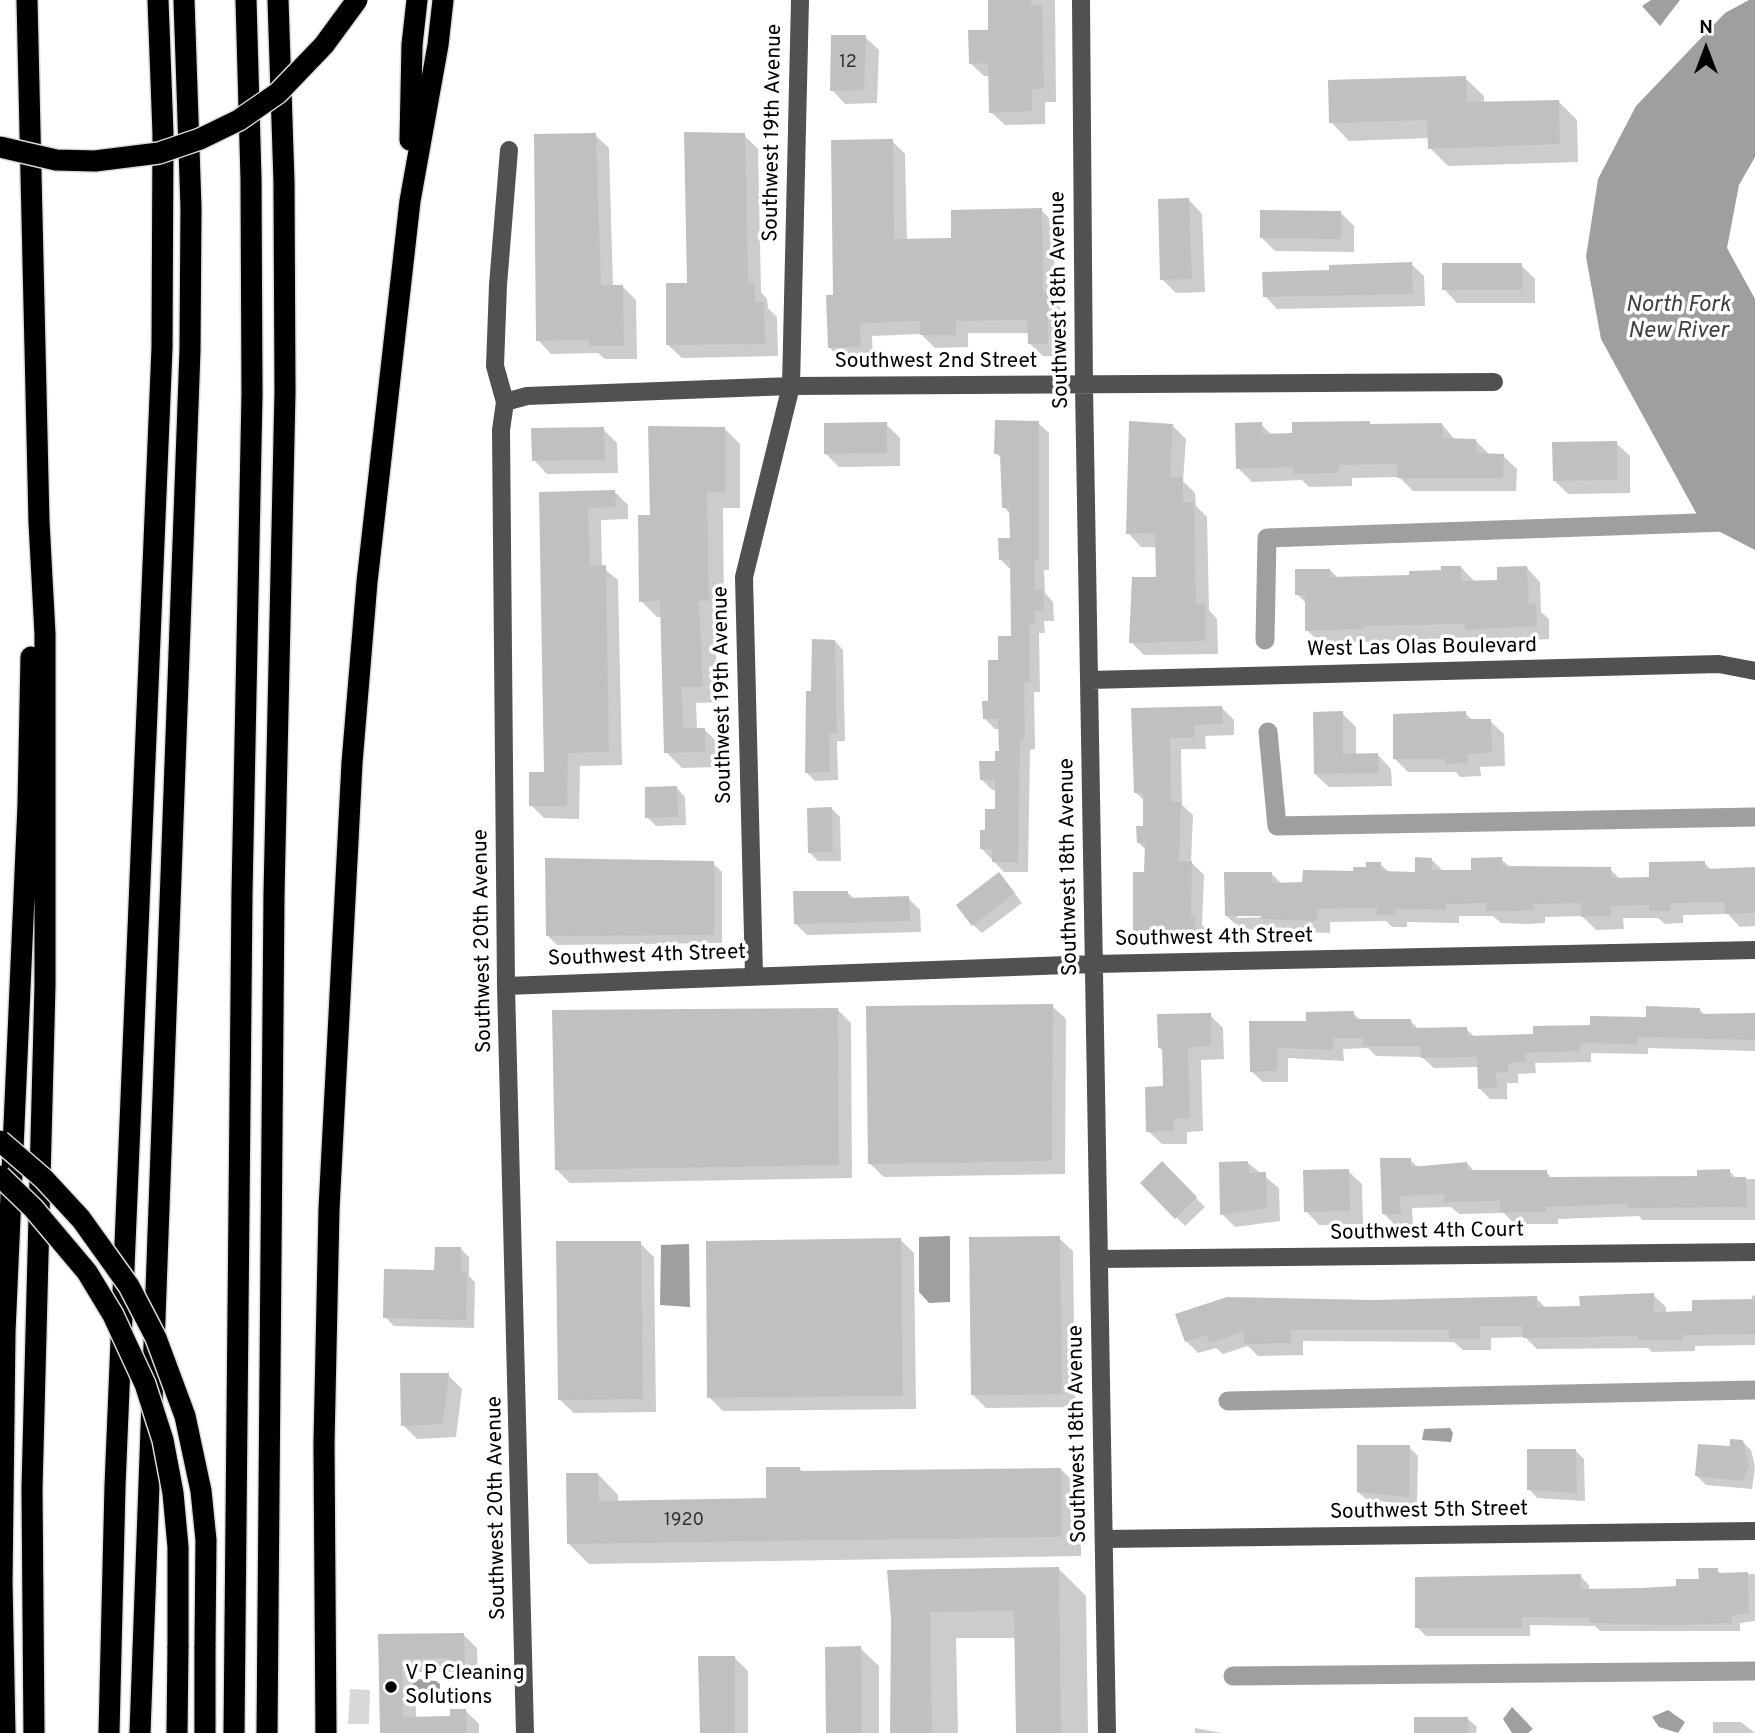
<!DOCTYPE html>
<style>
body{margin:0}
#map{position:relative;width:1755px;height:1733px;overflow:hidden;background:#fff;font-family:Overpass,sans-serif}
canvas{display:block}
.north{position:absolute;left:1671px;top:14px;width:70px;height:70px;-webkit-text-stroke:5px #fff;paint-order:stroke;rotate:0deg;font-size:19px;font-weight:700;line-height:28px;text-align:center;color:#000}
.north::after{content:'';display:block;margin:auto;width:24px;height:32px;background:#000;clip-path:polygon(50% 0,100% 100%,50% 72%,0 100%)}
</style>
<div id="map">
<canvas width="1755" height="1733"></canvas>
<div class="north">N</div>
</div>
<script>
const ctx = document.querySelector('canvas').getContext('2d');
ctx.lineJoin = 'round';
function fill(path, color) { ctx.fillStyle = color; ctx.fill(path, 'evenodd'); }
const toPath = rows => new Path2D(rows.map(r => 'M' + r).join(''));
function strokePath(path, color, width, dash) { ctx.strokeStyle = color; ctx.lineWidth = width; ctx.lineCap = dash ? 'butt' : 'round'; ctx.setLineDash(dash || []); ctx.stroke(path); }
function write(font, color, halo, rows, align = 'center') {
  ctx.font = font + ' Overpass,sans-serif'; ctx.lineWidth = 7; ctx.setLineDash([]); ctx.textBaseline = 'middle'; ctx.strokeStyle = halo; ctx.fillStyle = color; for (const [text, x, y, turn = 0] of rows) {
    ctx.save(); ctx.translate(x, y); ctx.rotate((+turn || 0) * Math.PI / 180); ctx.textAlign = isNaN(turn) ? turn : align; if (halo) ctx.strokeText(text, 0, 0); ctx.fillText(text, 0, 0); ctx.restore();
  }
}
const green = toPath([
 [350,1689,370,1690,369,1724,348,1724]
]);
const water = toPath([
 [1651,0,1680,0,1660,26,1642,6],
 [1749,0,1755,0,1755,157,1739,185,1727,248,1755,299,1755,550,1701,522,1601,339,1586,257,1598,179,1636,106,1725,13],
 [950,1236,950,1302,929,1303,919,1292,919,1237],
 [689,1244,690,1307,660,1305,661,1245],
 [1450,1428,1453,1433,1451,1442,1422,1440,1424,1429],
 [419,1679,436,1681,440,1684,440,1691,414,1694,412,1686],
 [1512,1707,1533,1729,1528,1733,1512,1733,1503,1719],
 [1668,1710,1685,1722,1678,1733,1659,1727,1652,1717]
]);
const shadow = toPath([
 [989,0,1055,0,1056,102,1045,102,1045,124,1005,125,991,112,990,76,984,76,970,63,990,32],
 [865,37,879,50,877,103,845,104,832,90],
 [1465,78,1484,96,1484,104,1558,101,1577,120,1578,162,1448,166,1430,148,1429,138,1349,141,1331,122],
 [595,135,609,148,613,287,623,287,636,300,637,359,605,359,598,353,551,354,538,340],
 [744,135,758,149,761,292,767,299,768,308,777,317,778,356,682,358,668,345],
 [892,141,905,154,907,240,953,240,1041,210,1054,223,1055,302,1060,307,1061,356,1043,356,1029,343,1029,333,968,333,968,347,935,348,921,334,872,336,873,360,843,361,829,347,835,296],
 [1189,200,1202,214,1205,292,1176,293,1162,279],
 [1341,213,1354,226,1354,252,1275,251,1261,237],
 [1411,264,1424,276,1425,306,1277,309,1265,296,1331,272],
 [1521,265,1535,279,1535,303,1457,303,1444,289],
 [1038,423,1049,433,1049,570,1044,570,1045,593,1053,602,1054,621,1044,621,1045,633,1039,633,1040,692,1034,692,1035,749,1030,750,1028,872,1004,872,981,848,997,811,997,790,992,790,981,779,997,763,1000,753,1000,729,995,729,984,718,1000,662,1012,637,1012,571,1001,560,1012,540,1011,515,1004,507,1002,459,996,453],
 [886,424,900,438,900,466,839,467,825,453],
 [1261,424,1272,435,1442,424,1455,440,1476,441,1490,455,1503,456,1517,469,1516,491,1413,491,1399,477,1352,478,1352,486,1309,487,1302,480,1252,482,1238,468],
 [1173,426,1186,439,1183,481,1195,493,1196,506,1207,517,1209,610,1217,619,1218,654,1144,655,1131,642,1158,578,1157,547,1141,547,1128,533],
 [603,429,617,443,618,473,547,474,534,460],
 [725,429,740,444,740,508,723,508,724,616,714,616,718,702,696,703,697,730,704,729,720,745,720,767,682,768,666,752,662,617,657,617,641,601,651,517],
 [1616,443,1630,456,1630,493,1568,494,1555,481],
 [615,492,628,505,628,519,601,520,602,567,618,580,622,765,580,766,579,819,544,818,531,805,546,774,541,494],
 [1461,567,1474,581,1499,582,1527,568,1540,582,1541,612,1549,619,1549,639,1480,643,1475,637,1321,644,1307,630,1307,604,1297,594,1330,570,1338,578,1411,577],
 [835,641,843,650,845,741,837,741,838,780,815,781,806,772],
 [1222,708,1234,720,1234,735,1205,736,1206,749,1181,749,1182,805,1193,815,1191,862,1204,875,1202,925,1207,930,1207,944,1147,945,1135,933,1146,874,1147,851,1138,842,1145,828,1145,801,1136,793,1133,709],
 [1342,713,1356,727,1356,756,1378,755,1391,769,1392,786,1329,787,1315,774],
 [1465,713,1473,721,1490,721,1504,734,1505,766,1480,767,1481,776,1460,777,1456,772,1408,772,1394,758],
 [677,788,685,797,686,825,656,826,647,817],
 [832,809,840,817,841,861,818,861,809,852],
 [1431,859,1444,872,1473,871,1501,859,1511,868,1610,869,1620,879,1651,879,1704,863,1712,870,1755,869,1755,926,1740,927,1728,914,1683,915,1683,923,1665,924,1658,918,1623,918,1624,929,1596,930,1582,916,1545,917,1545,923,1527,924,1501,923,1493,916,1459,916,1459,923,1407,922,1407,927,1392,927,1386,921,1330,922,1330,933,1240,929,1227,916,1271,873,1282,884,1304,884,1380,864,1390,873,1416,874],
 [1237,914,1270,914,1270,917,1237,918],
 [713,863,722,872,722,943,557,945,548,936],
 [1007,883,1022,903,982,933,973,925],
 [848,893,854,899,908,898,920,910,921,932,807,935,795,923],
 [1052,1006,1066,1019,1065,1174,884,1177,870,1164],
 [837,1009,851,1023,852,1178,570,1183,556,1169],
 [1699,1009,1706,1016,1755,1015,1755,1051,1648,1048,1648,1054,1591,1053,1591,1062,1535,1063,1536,1073,1518,1074,1518,1083,1507,1083,1507,1099,1490,1099,1479,1088,1479,1067,1434,1068,1422,1057,1376,1056,1368,1048,1343,1049,1344,1061,1288,1058,1288,1082,1263,1082,1251,1071,1251,1023,1308,1022,1353,1013,1361,1021,1411,1021,1419,1030,1466,1029,1475,1037,1534,1036],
 [1210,1015,1223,1028,1224,1059,1201,1060,1203,1131,1187,1132,1187,1144,1162,1144,1148,1131,1165,1088,1164,1052,1159,1047],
 [1410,1160,1419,1168,1467,1163,1475,1172,1546,1172,1553,1179,1699,1178,1729,1171,1737,1179,1755,1179,1755,1220,1642,1220,1639,1216,1558,1219,1558,1224,1514,1224,1504,1213,1459,1214,1451,1207,1412,1208,1413,1226,1396,1226,1383,1213],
 [1248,1163,1279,1188,1280,1221,1235,1227,1222,1214],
 [1162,1164,1205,1207,1185,1226,1142,1183],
 [1348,1171,1362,1184,1363,1224,1319,1225,1306,1211],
 [1059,1238,1073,1251,1075,1407,986,1408,973,1395],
 [900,1239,914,1253,916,1409,723,1411,709,1397],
 [640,1243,654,1257,656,1412,574,1413,560,1400],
 [461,1249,469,1257,469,1276,475,1282,474,1328,394,1326,385,1317],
 [1653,1295,1666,1307,1666,1313,1694,1313,1752,1301,1752,1296,1755,1295,1755,1345,1695,1346,1695,1351,1652,1352,1648,1348,1537,1349,1525,1337,1491,1338,1491,1350,1463,1350,1454,1342,1303,1341,1303,1355,1258,1356,1248,1346,1223,1354,1216,1348,1198,1353,1186,1341,1178,1315,1373,1301,1536,1298,1547,1309,1581,1308],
 [448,1375,462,1389,456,1437,417,1439,403,1425],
 [1742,1441,1751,1450,1755,1467,1752,1489,1706,1485,1697,1476],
 [1409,1447,1418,1456,1417,1505,1367,1500,1358,1492],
 [1576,1451,1584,1459,1585,1501,1537,1498,1529,1489],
 [799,1468,803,1472,1061,1469,1081,1490,1081,1556,589,1564,569,1544,598,1474,618,1495,618,1502,768,1500],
 [1059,1569,1086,1596,1088,1733,1019,1733,1017,1638,956,1638,958,1733,891,1733,893,1619],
 [1717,1570,1722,1575,1755,1574,1755,1621,1740,1623,1740,1631,1600,1631,1595,1626,1530,1625,1530,1636,1426,1636,1417,1627,1580,1576,1589,1585,1589,1590,1678,1588,1700,1581],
 [463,1634,477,1648,478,1678,465,1678,458,1672,415,1672,416,1718,452,1717,465,1710,479,1724,479,1733,382,1733,380,1636],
 [860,1648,879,1666,879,1733,827,1733],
 [734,1657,748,1671,748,1733,701,1733],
 [1468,1719,1477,1727,1476,1733,1416,1733],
 [1713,1722,1741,1722,1755,1733,1703,1733,1713,1733],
 [1195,1728,1222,1733,1195,1733]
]);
const canal = toPath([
 [1265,640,1267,538,1755,521],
 [1268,732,1277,826,1755,817],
 [1228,1401,1755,1390],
 [1233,1676,1755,1671]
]);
const building = toPath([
 [988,0,1031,0,1031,5,1042,5,1044,89,1032,89,1032,111,989,113,988,63,969,64,968,30,988,30],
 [831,35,866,35,864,90,830,91],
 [1466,76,1467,102,1559,100,1560,144,1428,149,1427,120,1329,123,1328,80],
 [684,132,745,133,748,283,754,283,755,302,764,302,765,344,666,345,666,283,687,283],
 [596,133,601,285,623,285,624,346,589,346,589,340,536,341,534,134],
 [893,139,894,239,951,238,951,210,1042,208,1043,292,1048,292,1048,344,1028,344,1027,320,956,321,956,335,920,335,920,321,860,323,861,347,828,348,826,295,833,295,831,140],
 [1189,198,1192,279,1160,280,1158,199],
 [1260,210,1341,211,1341,239,1260,238],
 [1412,262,1413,294,1263,297,1262,272,1329,270,1329,265],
 [1442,263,1522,263,1522,290,1442,290],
 [995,420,1039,421,1039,560,1034,560,1035,590,1043,590,1044,611,1034,611,1035,623,1029,623,1030,682,1024,682,1025,739,1020,740,1018,862,992,862,992,849,980,849,980,830,985,830,985,809,995,809,995,780,980,780,979,761,995,761,995,751,999,751,998,719,983,719,982,701,988,701,988,660,998,660,998,636,1011,636,1010,560,999,560,998,538,1010,538,1009,508,1002,508,1000,454,994,454],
 [1129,421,1173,424,1170,477,1183,477,1183,502,1194,502,1196,604,1205,604,1205,641,1129,643,1132,577,1156,577,1155,533,1126,534],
 [1370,421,1370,424,1442,423,1443,438,1476,439,1476,453,1504,454,1503,478,1397,478,1397,464,1339,465,1339,473,1293,474,1293,467,1236,469,1235,423,1262,422,1262,434,1292,433,1292,422],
 [887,422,887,453,824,454,824,423],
 [648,426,725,427,725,492,707,492,709,601,699,601,703,687,681,687,683,728,705,728,705,752,664,753,660,601,639,602,638,515,650,515],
 [604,427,605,460,532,461,531,428],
 [1617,441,1617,480,1553,481,1552,442],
 [615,490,616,507,588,508,590,566,606,565,609,752,568,753,567,806,529,806,529,772,544,772,539,492],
 [1441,566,1461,566,1462,581,1497,580,1497,567,1527,566,1529,604,1536,603,1537,626,1465,630,1465,624,1363,626,1364,629,1305,631,1305,595,1295,595,1295,569,1330,569,1330,577,1409,575,1409,571,1441,570],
 [812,639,835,640,837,733,829,733,830,772,805,773,806,691,811,691],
 [1222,706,1223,724,1194,725,1194,738,1170,738,1171,802,1181,802,1179,861,1192,861,1191,916,1195,916,1196,933,1133,934,1133,872,1144,872,1145,843,1137,843,1136,826,1143,826,1143,793,1134,793,1131,708],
 [1343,711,1343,754,1378,753,1379,773,1314,774,1313,712],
 [1466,711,1466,719,1491,719,1492,753,1468,754,1468,763,1445,764,1445,759,1393,759,1393,714],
 [677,786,678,817,645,818,645,787],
 [832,807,833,852,808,853,807,808],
 [1415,857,1432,858,1432,870,1471,870,1471,858,1502,857,1502,866,1611,867,1611,878,1649,877,1649,862,1705,861,1705,869,1755,867,1755,913,1725,914,1724,902,1670,903,1670,911,1649,911,1649,905,1611,906,1611,916,1581,917,1581,903,1533,904,1533,910,1512,911,1486,911,1486,903,1446,904,1446,910,1395,909,1395,915,1377,915,1377,908,1317,909,1317,921,1261,919,1261,916,1225,916,1224,872,1272,872,1272,883,1302,882,1303,870,1353,871,1353,867,1366,867,1366,862,1381,862,1381,871,1415,872],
 [545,858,714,861,714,935,546,936],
 [999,872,1015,893,972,926,956,905],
 [793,891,848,891,848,898,909,896,910,921,794,924],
 [1053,1004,1052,1161,868,1164,866,1006],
 [1646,1006,1700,1008,1700,1014,1755,1013,1755,1040,1638,1037,1637,1044,1580,1043,1580,1051,1525,1053,1525,1062,1508,1063,1508,1072,1496,1073,1497,1088,1478,1089,1477,1057,1421,1058,1420,1046,1363,1046,1363,1038,1333,1038,1333,1050,1277,1048,1277,1071,1250,1072,1249,1021,1306,1021,1306,1012,1354,1011,1354,1019,1411,1019,1411,1028,1467,1027,1467,1036,1533,1034,1533,1026,1590,1025,1590,1016,1646,1017],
 [838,1008,839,1165,555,1170,552,1010],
 [1211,1013,1211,1046,1188,1047,1190,1118,1174,1119,1174,1131,1146,1132,1145,1087,1163,1086,1162,1047,1158,1048,1157,1014],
 [1380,1158,1411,1158,1411,1167,1467,1162,1467,1170,1547,1170,1547,1177,1697,1176,1697,1170,1730,1169,1730,1177,1746,1177,1747,1207,1628,1208,1628,1204,1546,1207,1546,1212,1500,1212,1500,1201,1444,1202,1444,1194,1400,1196,1401,1214,1382,1214],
 [1162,1161,1197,1197,1175,1219,1140,1183],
 [1248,1161,1249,1173,1266,1172,1267,1208,1220,1215,1219,1162],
 [1349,1169,1350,1211,1304,1212,1303,1170],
 [1060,1236,1062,1394,971,1395,969,1237],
 [901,1238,903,1396,707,1398,706,1241],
 [556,1241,641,1241,643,1399,558,1400],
 [435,1247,461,1247,461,1271,467,1272,466,1320,383,1318,384,1269,434,1270],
 [1654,1293,1654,1312,1692,1311,1692,1300,1755,1299,1755,1334,1683,1335,1683,1340,1638,1340,1638,1336,1523,1338,1522,1326,1480,1326,1480,1339,1449,1339,1449,1330,1291,1330,1291,1343,1244,1344,1244,1332,1209,1343,1207,1335,1185,1342,1175,1314,1227,1297,1373,1300,1537,1296,1537,1307,1580,1306,1579,1296],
 [400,1373,449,1373,443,1424,401,1426],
 [1730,1439,1743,1440,1749,1465,1743,1481,1695,1476,1698,1444,1730,1446],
 [1357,1445,1410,1445,1409,1497,1357,1492],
 [1527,1449,1576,1449,1577,1493,1527,1490],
 [766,1467,800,1467,800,1471,1061,1468,1061,1537,567,1544,566,1473,598,1473,599,1501,766,1498],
 [1059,1567,1061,1733,1016,1733,1014,1611,930,1612,932,1733,890,1733,891,1619,887,1570],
 [1698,1568,1718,1568,1718,1573,1748,1572,1749,1614,1732,1615,1732,1623,1675,1625,1590,1623,1589,1618,1522,1617,1522,1628,1415,1628,1415,1577,1581,1574,1580,1589,1641,1588,1676,1586,1676,1579,1699,1579],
 [464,1633,465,1665,449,1665,449,1658,402,1659,403,1717,450,1716,450,1709,466,1709,466,1733,380,1733,378,1634],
 [861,1646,862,1733,826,1733,825,1647],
 [698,1656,735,1656,735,1733,700,1733],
 [1414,1717,1468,1717,1468,1733,1414,1733]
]);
const minor = toPath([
 [1081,0,1084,386,1107,1733],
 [509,150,498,285,495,366,505,402,501,430,506,986,525,1733],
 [505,402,527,396,791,386,1494,382],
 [1090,680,1719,664,1755,671],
 [754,975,744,577,791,386,800,0],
 [506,986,1094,964,1755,950],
 [1099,1259,1755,1252],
 [1104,1539,1755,1531]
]);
const highway = toPath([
 [27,0,39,522,45,634,45,985,32,1488,34,1733],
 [410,140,412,45,417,0],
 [205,1646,205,1733],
 [5,1733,2,1582,5,1332,28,805,31,657],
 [109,1733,115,1486,162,348,163,134,158,0],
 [140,1733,190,350,191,208,184,0],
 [177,1733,178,1646],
 [234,1733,242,893,252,394,251,179,246,0],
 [267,1733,274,894,285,392,284,182,278,0],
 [326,1733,324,1444,329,1209,352,763,367,582,410,201,438,45,443,0]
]);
const highwayBridge = toPath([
 [0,147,56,160,95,161,159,153,200,139,239,120,278,93,324,45,357,0],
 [0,1141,44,1179,81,1219,129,1286,156,1338,185,1416,201,1491,206,1540,205,1646],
 [0,1176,33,1208,87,1272,113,1315,145,1384,163,1440,173,1493,178,1547,178,1646]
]);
const markers = [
 [391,1687,7,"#000"]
];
const numberNames = [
 ["12",848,63],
 ["1920",684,1521]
];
const streetNames = [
 ["Southwest 19th Avenue",774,133,-89],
 ["Southwest 18th Avenue",1061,300,-91],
 ["Southwest 2nd Street",936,363],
 ["West Las Olas Boulevard",1422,649,-1],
 ["Southwest 19th Avenue",724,695,-91],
 ["Southwest 18th Avenue",1070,867,-91],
 ["Southwest 4th Street",1214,939,-1],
 ["Southwest 20th Avenue",484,941,-91],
 ["Southwest 4th Street",647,957,-2],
 ["Southwest 4th Court",1427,1233,-1],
 ["Southwest 18th Avenue",1079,1434,-91],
 ["Southwest 20th Avenue",498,1508,-91],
 ["Southwest 5th Street",1429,1512,-1]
];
const poiNames = [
 ["V P Cleaning",405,1675],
 ["Solutions",405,1699]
];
const waterNames = [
 ["North Fork",1678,306],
 ["New River",1678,332]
];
fill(green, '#d8d8d8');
fill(water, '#9f9f9f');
fill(shadow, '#0003');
strokePath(canal, '#9f9f9f', 19);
fill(building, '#c0c0c0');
strokePath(highway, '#dbdbdb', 24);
strokePath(minor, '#515151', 18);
strokePath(highway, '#000', 21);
strokePath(highwayBridge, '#dbdbdb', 24, []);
strokePath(highwayBridge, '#000', 21);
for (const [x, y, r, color] of markers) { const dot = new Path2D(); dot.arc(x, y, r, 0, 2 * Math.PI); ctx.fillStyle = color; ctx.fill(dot); strokePath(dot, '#fff', 2.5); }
write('18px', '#303030', null, numberNames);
write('21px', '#000', '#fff', streetNames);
write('21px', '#000', '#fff', poiNames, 'left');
write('italic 23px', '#404040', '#fff', waterNames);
</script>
